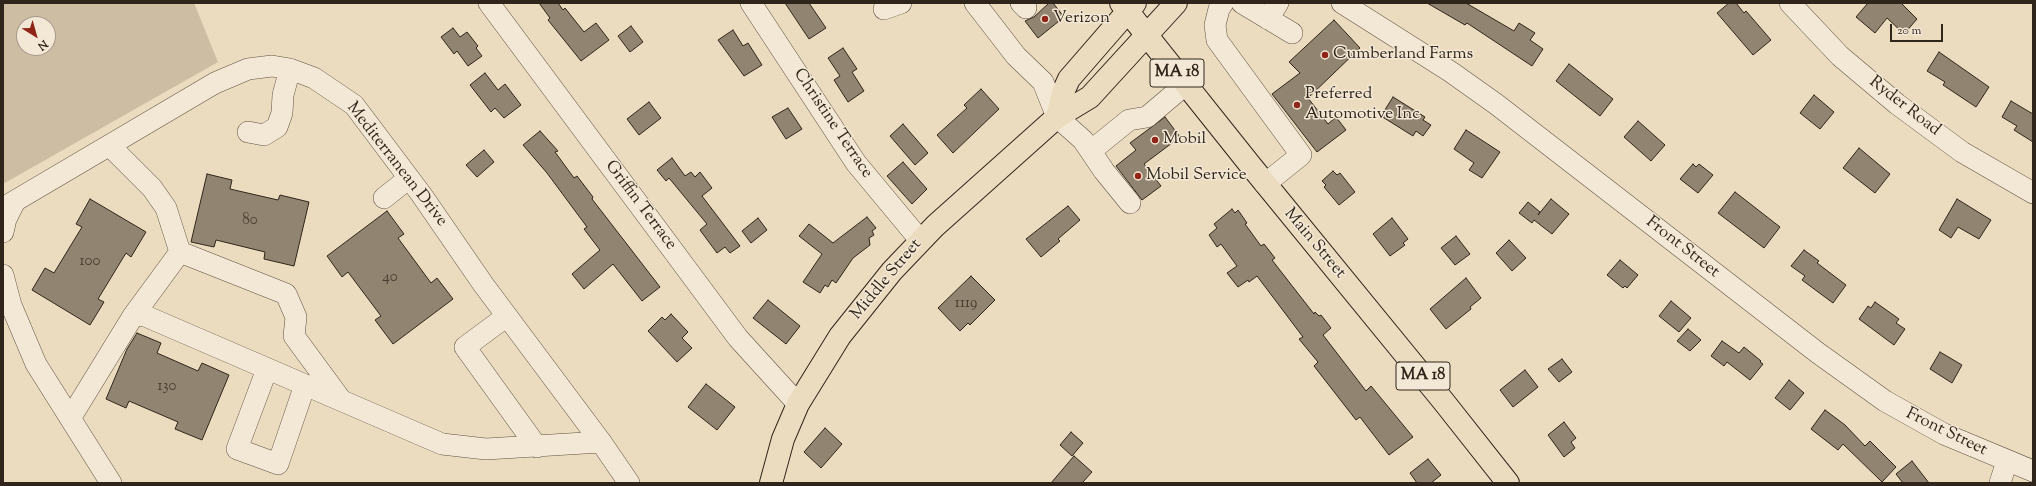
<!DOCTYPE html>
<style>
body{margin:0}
#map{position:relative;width:2036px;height:486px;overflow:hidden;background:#ecdcbf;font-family:"Sorts Mill Goudy",serif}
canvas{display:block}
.frame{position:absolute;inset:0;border:4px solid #2f251a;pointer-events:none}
.north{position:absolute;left:16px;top:16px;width:40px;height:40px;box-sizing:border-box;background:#f3e8d5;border:1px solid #a59a8a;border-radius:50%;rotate:143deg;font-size:11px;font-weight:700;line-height:16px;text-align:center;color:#2f251a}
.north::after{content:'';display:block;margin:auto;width:14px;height:18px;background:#8f2418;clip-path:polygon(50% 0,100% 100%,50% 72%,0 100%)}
.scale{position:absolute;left:1890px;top:24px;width:53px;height:18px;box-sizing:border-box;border:2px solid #2f251a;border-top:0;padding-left:5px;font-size:12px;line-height:14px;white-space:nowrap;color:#2f251a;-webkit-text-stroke:3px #f3e8d5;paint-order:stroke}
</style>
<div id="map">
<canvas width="2036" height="486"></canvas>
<div class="frame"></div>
<div class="north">N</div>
<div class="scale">20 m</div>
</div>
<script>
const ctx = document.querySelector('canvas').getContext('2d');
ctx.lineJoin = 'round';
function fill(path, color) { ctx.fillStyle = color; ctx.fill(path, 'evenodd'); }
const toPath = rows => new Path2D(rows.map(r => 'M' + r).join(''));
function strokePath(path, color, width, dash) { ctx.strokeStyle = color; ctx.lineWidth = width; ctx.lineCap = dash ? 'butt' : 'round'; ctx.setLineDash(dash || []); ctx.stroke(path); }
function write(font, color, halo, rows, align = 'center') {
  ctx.font = font + ' "Sorts Mill Goudy",serif'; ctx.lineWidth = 3; ctx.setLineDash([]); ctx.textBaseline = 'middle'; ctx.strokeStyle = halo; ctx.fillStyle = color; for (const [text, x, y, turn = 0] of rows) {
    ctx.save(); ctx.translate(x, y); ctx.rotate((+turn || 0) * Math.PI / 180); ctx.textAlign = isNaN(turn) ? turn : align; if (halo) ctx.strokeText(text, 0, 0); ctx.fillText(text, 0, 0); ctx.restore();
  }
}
const green = toPath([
 [3,3,194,3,218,62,3,184],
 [24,24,48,24,48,48,24,48]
]);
const building = toPath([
 [539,3,558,3,563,10,565,8,584,32,596,23,609,40,581,61,548,20,550,18,539,3],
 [785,3,809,3,826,28,809,39,785,3],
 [1049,3,1053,3,1064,17,1038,38,1025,21,1034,17,1049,3],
 [1427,3,1466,3,1514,31,1519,23,1535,33,1530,40,1543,49,1532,66,1467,23,1465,25,1427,3],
 [1729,3,1736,3,1744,13,1746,11,1771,40,1753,55,1717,13,1729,3],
 [1868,3,1901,3,1917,19,1904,34,1887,18,1875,33,1856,17,1868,3],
 [1334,20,1360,48,1308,98,1328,124,1336,117,1346,130,1317,152,1272,94,1300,73,1289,62,1334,20],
 [631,26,643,42,630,52,618,36,631,26],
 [453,28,460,37,467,32,478,46,476,48,482,56,468,66,457,51,454,54,441,37,453,28],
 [733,30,743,46,748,43,762,65,744,76,718,40,733,30],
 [843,48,857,69,852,72,864,91,848,102,834,80,840,76,828,58,843,48],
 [1939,52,1989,87,1976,107,1943,85,1945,82,1927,71,1939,52],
 [1569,64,1613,99,1600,116,1556,81,1569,64],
 [485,73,498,90,505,84,521,105,504,118,495,108,491,112,470,85,485,73],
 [981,89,999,109,953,153,937,135,967,108,964,105,981,89],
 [1814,95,1834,112,1820,129,1800,113,1814,95],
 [1393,97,1425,117,1423,120,1431,125,1423,136,1416,131,1413,136,1381,116,1393,97],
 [2011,101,2033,114,2033,142,2014,130,2017,126,2002,117,2011,101],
 [649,102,661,118,639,135,627,119,649,102],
 [788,108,802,129,786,139,772,117,788,108],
 [1165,117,1180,137,1144,164,1161,186,1142,200,1116,166,1136,150,1130,143,1165,117],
 [1638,121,1665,145,1651,161,1624,137,1638,121],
 [903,124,928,153,915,165,890,136,903,124],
 [1466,130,1500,152,1482,178,1469,170,1474,163,1454,149,1466,130],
 [540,131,558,151,555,152,574,178,577,176,593,197,592,199,660,287,642,301,613,264,584,289,572,274,600,250,584,229,587,227,547,173,523,145,540,131],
 [1859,148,1890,174,1875,193,1843,168,1859,148],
 [484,150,494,162,477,177,466,165,484,150],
 [672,158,685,176,691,172,695,177,700,172,712,188,702,196,740,246,730,253,725,247,717,253,700,230,707,224,669,178,666,181,657,170,672,158],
 [903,162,927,189,912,204,887,176,903,162],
 [1693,164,1696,167,1699,164,1713,175,1698,193,1680,179,1693,164],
 [1333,171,1337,175,1340,173,1355,192,1339,205,1324,187,1326,185,1322,181,1333,171],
 [207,174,232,180,230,189,278,200,280,195,309,202,294,266,264,259,265,252,216,240,214,247,191,242,207,174],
 [1735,192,1780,227,1764,248,1718,213,1735,192],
 [90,199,146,232,131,257,126,253,98,299,104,302,90,325,32,290,45,268,54,273,82,227,76,224,90,199],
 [1551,199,1569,214,1552,234,1534,220,1532,223,1519,213,1528,202,1540,212,1538,215,1551,199],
 [1957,199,1991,220,1979,239,1958,227,1951,238,1939,230,1957,199],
 [1068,206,1080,220,1058,239,1060,241,1041,257,1026,239,1068,206],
 [1232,209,1235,213,1238,210,1247,223,1245,224,1261,246,1264,244,1275,258,1272,260,1314,314,1315,312,1319,316,1321,315,1331,328,1323,335,1366,391,1371,386,1413,437,1389,455,1360,417,1356,420,1314,366,1318,362,1299,339,1303,337,1257,276,1249,282,1248,280,1238,287,1227,273,1237,266,1221,244,1217,247,1209,235,1217,228,1214,224,1232,209],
 [387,211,404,234,398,238,431,283,437,278,453,299,393,344,375,320,381,316,348,272,342,277,327,256,387,211],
 [867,217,876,228,872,231,874,235,869,238,870,245,853,258,836,283,832,280,828,287,825,285,820,293,803,282,822,254,799,236,809,224,833,243,867,217],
 [758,218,767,230,751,243,742,231,758,218],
 [1392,218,1408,239,1403,243,1405,245,1390,256,1373,234,1392,218],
 [1456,236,1470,254,1455,265,1441,248,1456,236],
 [1509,240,1526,258,1512,271,1496,253,1509,240],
 [1804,250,1819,261,1817,263,1846,285,1833,303,1802,280,1805,276,1791,266,1804,250],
 [1620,260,1638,275,1627,288,1625,286,1623,288,1607,275,1620,260],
 [971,276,995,300,970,325,968,323,960,331,938,308,971,276],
 [1466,278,1481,298,1470,307,1471,309,1446,329,1430,309,1466,278],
 [768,300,800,326,786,344,753,318,768,300],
 [1671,301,1691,318,1679,332,1659,316,1671,301],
 [1875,302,1899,319,1896,323,1905,329,1894,345,1859,319,1868,306,1871,308,1875,302],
 [671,314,688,332,682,338,692,348,677,362,648,331,662,317,665,320,671,314],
 [1688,329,1701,340,1690,351,1677,341,1688,329],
 [137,333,161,343,157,353,198,371,202,363,229,375,202,440,175,429,178,422,129,401,126,408,106,399,127,349,137,333],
 [1722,341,1739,353,1744,347,1761,361,1760,362,1763,364,1750,380,1727,362,1724,366,1711,356,1722,341],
 [1940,352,1962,365,1952,383,1930,369,1940,352],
 [1562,359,1572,372,1559,382,1548,369,1562,359],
 [1525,370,1538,387,1513,407,1500,390,1525,370],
 [1789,380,1804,393,1790,410,1775,398,1789,380],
 [706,384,735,407,717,430,688,407,706,384],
 [1825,410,1845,425,1865,446,1870,441,1896,467,1882,482,1843,444,1838,450,1811,429,1825,410],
 [1564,422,1576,438,1571,442,1575,448,1564,457,1548,435,1564,422],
 [825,428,842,444,821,468,804,452,825,428],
 [1071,432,1083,443,1072,456,1060,445,1071,432],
 [1074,456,1092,472,1082,483,1051,483,1074,456],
 [1428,459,1441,475,1431,483,1417,483,1410,473,1428,459],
 [1912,461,1929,483,1903,483,1896,474,1912,461]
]);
const minor = toPath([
 [489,3,738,338,798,404],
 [751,3,856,163,920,240],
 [975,3,1016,56,1043,82,1057,117,1083,140,1104,171,1130,203],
 [1021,3,1026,8],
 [1223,3,1219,9,1215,25,1217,40,1301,155,1265,184],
 [1242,3,1292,33],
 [1342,3,1451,72,1496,104,1818,353,1885,401,1944,434,2033,471],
 [1790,3,1840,56,1897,104,1962,152,2033,193],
 [884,9,901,3],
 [1268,19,1278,3],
 [248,132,264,135,277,127,282,113,283,95,290,69],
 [110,146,152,188,166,208,180,252],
 [1092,150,1129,120,1147,117,1186,84],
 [384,198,409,178],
 [3,208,215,83,248,69,272,66,290,69,314,78,354,105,421,194,483,284,601,442,629,483],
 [3,232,6,219,14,203],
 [3,275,11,305,36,364,111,483],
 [133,316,143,315,442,444,486,449,601,442],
 [507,316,465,347,537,447],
 [267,369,237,449,278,464,305,385],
 [71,417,133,316,180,252,286,294,296,317,294,336,341,400],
 [2000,483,2007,461]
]);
const major = toPath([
 [1121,3,1251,166,1444,402,1508,483],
 [1057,117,1064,90,1069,79,1135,3],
 [771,483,783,439,798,404,840,336,892,271,935,226,1057,117,1090,97,1176,3]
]);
const markers = [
 [1045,19,4,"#8f2418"],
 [1325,55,4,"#8f2418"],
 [1297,105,4,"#8f2418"],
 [1155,140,4,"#8f2418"],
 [1138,176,4,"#8f2418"]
];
const numberNames = [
 ["80",250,221],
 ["100",90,262],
 ["40",390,278],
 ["1119",966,304],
 ["130",167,387]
];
const shields = [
 [1177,73,54],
 [1423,376,54]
];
const shieldNames = [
 ["MA 18",1177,73],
 ["MA 18",1423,376]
];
const poiNames = [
 ["Verizon",1053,19],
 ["Cumberland Farms",1333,55],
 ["Preferred",1305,95],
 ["Automotive Inc",1305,115],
 ["Mobil",1163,140],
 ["Mobil Service",1146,176]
];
const streetNames = [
 ["Ryder Road",1904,107,38],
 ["Christine Terrace",832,124,56],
 ["Mediterranean Drive",396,165,52],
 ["Griffin Terrace",640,206,53],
 ["Main Street",1314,244,50],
 ["Front Street",1682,248,38],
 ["Middle Street",887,280,-50],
 ["Front Street",1946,433,26]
];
fill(green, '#ccbda3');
fill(building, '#918470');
strokePath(building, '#2f251a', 1);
strokePath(minor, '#5e5343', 22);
strokePath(major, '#2f251a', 24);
strokePath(minor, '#f3e8d5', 21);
strokePath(major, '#ecdcbf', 22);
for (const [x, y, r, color] of markers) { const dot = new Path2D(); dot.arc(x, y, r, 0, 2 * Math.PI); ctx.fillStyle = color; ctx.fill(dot); strokePath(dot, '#f3e8d5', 1.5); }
write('15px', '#483d30', null, numberNames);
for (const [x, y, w] of shields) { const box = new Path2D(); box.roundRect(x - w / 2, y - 14, w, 28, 3); ctx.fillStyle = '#f3e8d5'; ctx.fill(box); strokePath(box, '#2f251a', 1); }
write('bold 16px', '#2f251a', null, shieldNames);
write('17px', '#2f251a', '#f3e8d5', poiNames, 'left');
write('17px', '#2f251a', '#f3e8d5', streetNames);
</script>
